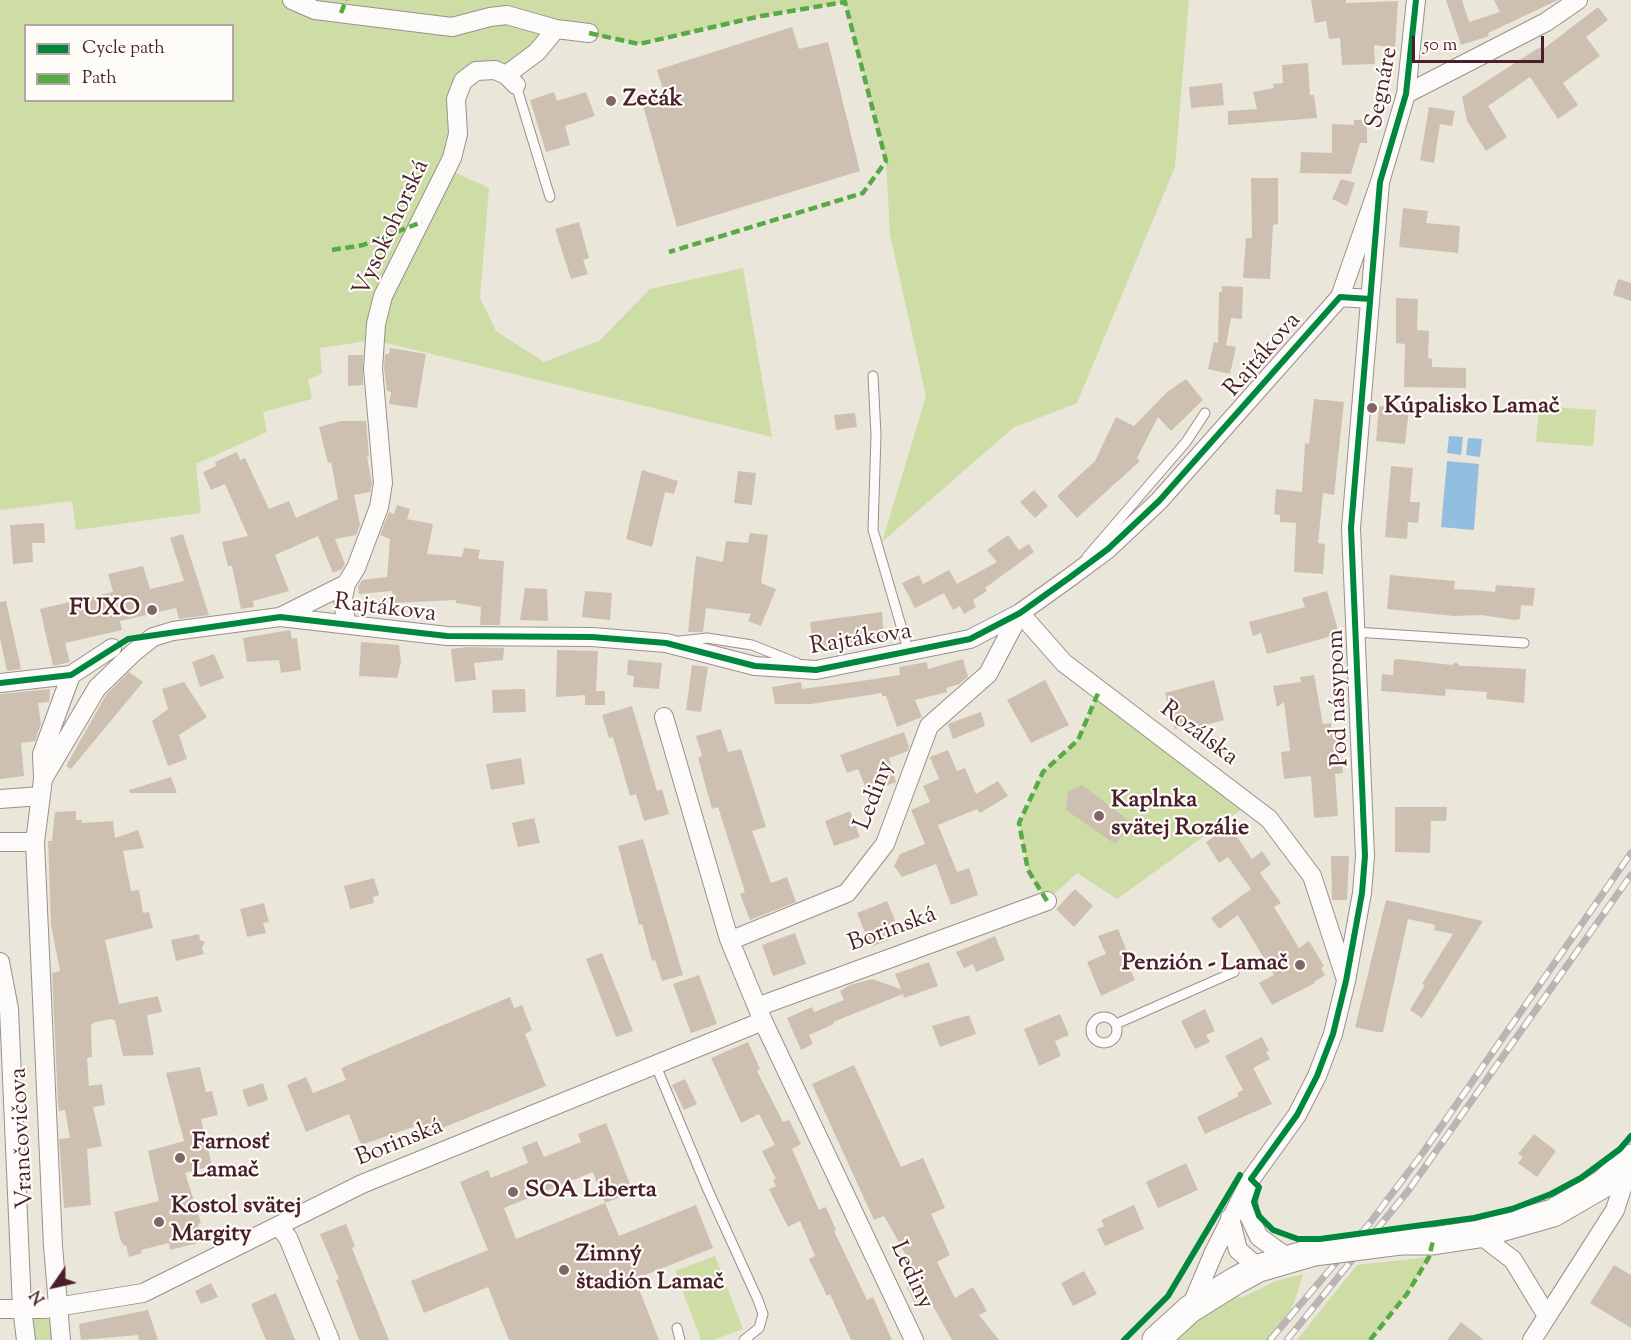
<!DOCTYPE html>
<meta charset="utf-8">
<style>
body{margin:0}
#map{position:relative;width:1631px;height:1340px;overflow:hidden;background:#ebe6da;font-family:"Sorts Mill Goudy",serif}
canvas{display:block}
.legend{position:absolute;left:24px;top:24px;width:210px;height:78px;box-sizing:border-box;background:#fdfcf7;border:2px solid #b5a4a5;margin:0;padding:8px 10px;list-style:none;font-size:18px;color:#4a1f2b}
.legend li{display:flex;align-items:center;gap:12px;height:30px}
.legend b{width:30px;border:2px solid #b5a4a5}
.north{position:absolute;left:24px;top:1256px;width:60px;height:60px;-webkit-text-stroke:4px #fdfcf7;paint-order:stroke;rotate:236deg;font-size:16px;font-weight:700;line-height:24px;text-align:center;color:#4a1f2b}
.north::after{content:'';display:block;margin:auto;width:21px;height:27px;background:#4a1f2b;clip-path:polygon(50% 0,100% 100%,50% 72%,0 100%)}
.scale{position:absolute;left:1412px;top:36px;width:132px;height:27px;box-sizing:border-box;border:3px solid #4a1f2b;border-top:0;padding-left:8px;font-size:18px;line-height:21px;white-space:nowrap;color:#4a1f2b;-webkit-text-stroke:4px #fdfcf7;paint-order:stroke}
</style>
<div id="map">
<canvas width="1631" height="1340"></canvas>
<ul class="legend">
<li><b style="height:8px;background:#00873e"></b>Cycle path</li>
<li><b style="height:8px;background:#57aa44"></b>Path</li>
</ul>
<div class="north">N</div>
<div class="scale">50 m</div>
</div>
<script>
const ctx = document.querySelector('canvas').getContext('2d');
ctx.lineJoin = 'round';
function fill(path, color) { ctx.fillStyle = color; ctx.fill(path, 'evenodd'); }
const toPath = rows => new Path2D(rows.map(r => 'M' + r).join(''));
function strokePath(path, color, width, dash) { ctx.strokeStyle = color; ctx.lineWidth = width; ctx.lineCap = dash ? 'butt' : 'round'; ctx.setLineDash(dash || []); ctx.stroke(path); }
function write(font, color, halo, rows, align = 'center') {
  ctx.font = font + ' "Sorts Mill Goudy",serif'; ctx.lineWidth = 4.5; ctx.setLineDash([]); ctx.textBaseline = 'middle'; ctx.strokeStyle = halo; ctx.fillStyle = color; for (const [text, x, y, turn = 0] of rows) {
    ctx.save(); ctx.translate(x, y); ctx.rotate((+turn || 0) * Math.PI / 180); ctx.textAlign = isNaN(turn) ? turn : align; if (halo) ctx.strokeText(text, 0, 0); ctx.fillText(text, 0, 0); ctx.restore();
  }
}
const green = toPath([
 [0,0,1189,0,1175,167,1077,403,1013,428,882,542,926,396,890,235,886,161,845,2,761,16,639,44,556,29,506,75,469,75,447,169,489,188,480,298,496,331,544,362,599,341,650,289,743,268,772,437,374,340,320,348,322,374,308,379,312,399,263,412,267,432,196,464,201,513,76,530,72,501,0,510],
 [26,26,232,26,232,100,26,100],
 [1539,406,1596,410,1593,446,1536,442],
 [1099,691,1249,804,1117,899,1077,873,1047,901,1028,870,1019,823,1043,772,1078,740],
 [715,1256,743,1329,713,1340,701,1340,675,1271],
 [1429,1257,1407,1294,1370,1340,1297,1340,1357,1265],
 [1303,1274,1290,1315,1269,1340,1156,1340,1211,1295,1243,1297,1276,1281],
 [57,1307,61,1340,26,1340,22,1308]
]);
const water = toPath([
 [1449,436,1463,437,1461,455,1447,453],
 [1468,438,1482,439,1480,457,1466,455],
 [1447,461,1479,464,1474,530,1441,527]
]);
const building = toPath([
 [1311,0,1346,0,1346,3,1398,1,1395,48,1374,45,1375,64,1342,65,1340,38,1329,39,1326,21,1315,23],
 [1446,0,1462,0,1469,22,1500,12,1494,0,1558,0,1488,33,1489,36,1461,45],
 [1598,7,1608,20,1586,37,1600,56,1563,83,1578,105,1558,119,1530,77,1488,106,1507,137,1486,151,1467,121,1462,97,1540,47,1542,50],
 [792,27,799,49,828,42,860,171,677,227,642,102,664,93,657,70],
 [1308,63,1310,95,1314,95,1317,118,1228,125,1228,111,1257,109,1253,92,1274,88,1273,84,1283,83,1282,65],
 [1222,83,1224,105,1191,108,1189,87],
 [554,92,557,101,586,92,595,116,565,126,570,145,546,152,530,100],
 [1429,107,1455,111,1452,126,1440,124,1434,163,1420,160],
 [1354,120,1367,120,1367,143,1360,143,1351,174,1300,173,1301,152,1332,153,1332,124,1354,125],
 [1251,178,1278,178,1278,224,1273,225,1270,279,1243,278,1246,238,1252,238],
 [1341,179,1355,183,1347,206,1332,199],
 [1403,208,1428,211,1426,223,1460,226,1458,253,1399,247],
 [579,222,589,258,583,260,588,274,571,279,555,229],
 [1618,279,1631,283,1631,301,1613,295],
 [1222,286,1243,287,1242,319,1231,318,1226,345,1236,347,1230,374,1208,369,1214,342,1218,343,1219,292,1222,292],
 [1396,298,1418,299,1417,330,1429,331,1428,358,1432,359,1432,367,1466,368,1466,388,1404,387,1405,344,1396,343],
 [390,348,426,354,417,408,389,404,391,392,387,391,384,369,385,354,389,354],
 [348,355,363,355,363,385,348,386],
 [1186,379,1203,400,1171,431,1158,417,1137,458,1140,461,1077,518,1057,496,1095,461,1116,417,1134,426,1167,392],
 [1314,399,1344,402,1334,495,1323,493,1318,543,1325,544,1323,574,1294,572,1296,523,1280,522,1280,515,1274,514,1276,489,1302,492,1305,443,1309,444],
 [1379,406,1409,408,1405,444,1376,441],
 [855,413,857,427,836,430,834,415],
 [341,421,366,421,369,456,367,457,372,483,370,492,354,495,360,525,356,535,335,539,345,564,342,569,333,573,318,536,275,555,289,591,253,601,254,607,241,609,232,566,228,566,222,542,248,536,225,484,211,490,203,472,216,466,215,462,237,452,240,460,245,458,269,509,289,501,296,518,338,499,331,462,328,463,319,427],
 [1391,466,1413,468,1410,502,1420,502,1418,523,1408,522,1407,539,1385,537],
 [642,470,678,481,674,494,665,492,652,547,626,539],
 [738,471,756,473,752,505,734,503],
 [1034,490,1048,506,1035,518,1020,502],
 [397,505,410,509,407,519,433,524,427,554,462,557,464,548,480,550,478,559,504,561,500,625,480,625,481,607,456,603,456,600,393,603,392,591,359,594,358,587,362,580,387,577,390,539,380,535,389,512,394,514],
 [44,523,45,543,32,543,33,562,13,564,10,525],
 [750,533,768,535,761,583,776,589,761,626,748,621,751,614,706,608,703,632,688,632,696,556,723,562,726,541,748,543],
 [183,534,209,615,179,619,176,608,120,621,122,630,65,643,70,662,53,666,40,609,113,592,108,574,143,566,150,589,184,581,170,538],
 [1008,535,1019,550,1029,544,1034,552,985,588,987,591,973,600,976,607,964,614,960,606,953,610,944,593,915,608,902,583,919,575,923,584,949,570,957,584,997,562,987,550],
 [1390,575,1455,581,1454,589,1474,590,1495,592,1496,585,1535,588,1533,606,1521,605,1520,619,1515,620,1481,615,1454,616,1387,609],
 [525,588,547,589,548,621,520,620],
 [585,591,612,593,610,620,582,617],
 [1327,591,1339,634,1267,654,1261,633,1253,636,1249,622,1305,607,1302,598],
 [6,601,20,663,21,669,7,671,0,638,0,602],
 [882,612,884,642,848,645,849,649,814,653,810,622],
 [290,630,292,639,297,638,301,670,281,673,279,660,247,662,243,638],
 [361,642,399,645,401,662,397,678,359,676],
 [468,647,504,648,503,660,474,663,476,680,455,682,451,649],
 [557,650,598,651,596,691,605,691,605,705,585,705,585,695,556,697],
 [214,654,224,678,200,687,192,662],
 [963,659,968,677,959,684,946,688,947,692,915,700,922,717,897,727,886,696,882,696,882,693,811,704,775,704,772,687,801,682,802,689,855,682,900,675,899,667,927,662,928,669],
 [1398,659,1452,665,1456,662,1460,666,1468,666,1526,669,1524,703,1486,699,1487,692,1446,689,1445,696,1381,691,1382,674,1393,675,1394,660],
 [628,660,662,663,659,689,633,687,634,676,627,675],
 [692,665,708,667,701,712,686,710],
 [129,672,143,682,71,769,66,766,106,695],
 [1314,675,1315,680,1318,679,1315,681,1323,724,1331,723,1333,739,1339,739,1343,773,1335,774,1338,816,1314,818,1311,776,1284,779,1281,752,1290,751,1284,702,1277,707,1273,686,1301,682,1300,677],
 [1045,680,1069,725,1031,743,1007,700],
 [1214,680,1224,720,1194,728,1193,724,1175,729,1165,693],
 [184,682,207,717,179,735,187,759,168,766,152,721,168,709,162,689],
 [50,689,49,702,38,703,41,724,35,741,21,743,24,776,0,779,0,694],
 [525,689,526,712,493,713,492,690],
 [632,706,657,791,662,789,669,814,644,821,636,794,630,796,613,737,609,738,602,715],
 [981,712,985,726,953,739,948,724],
 [721,729,728,752,741,749,766,827,752,831,771,883,787,877,796,902,750,920,740,894,745,892,718,807,712,809,698,758,702,756,696,736],
 [904,732,909,746,908,751,889,758,896,782,868,793,858,769,847,773,840,755],
 [948,750,957,771,965,768,976,794,998,781,1008,796,980,813,977,809,938,825,957,872,969,868,978,895,951,905,936,864,902,877,894,866,900,854,925,844,911,810,930,802,923,786,939,779,930,757],
 [521,758,525,784,491,790,486,764],
 [171,777,177,793,130,793,129,790],
 [1082,785,1132,823,1115,844,1066,810,1068,792],
 [1395,807,1447,807,1446,821,1431,821,1430,853,1395,852],
 [76,811,76,820,82,820,82,823,113,821,115,838,138,830,144,848,123,851,131,891,139,890,143,913,149,912,153,928,105,940,119,1004,158,996,162,1012,147,1015,154,1055,123,1056,115,1021,111,1019,93,1023,91,1026,92,1057,87,1058,89,1086,102,1084,105,1105,93,1107,102,1146,87,1149,91,1205,64,1208,59,1139,70,1138,65,1110,59,1111,58,1104,52,973,60,971,51,925,48,841,52,841,55,812],
 [850,811,860,837,834,846,825,821],
 [534,818,540,843,518,847,512,823],
 [1230,826,1252,859,1262,851,1271,864,1260,873,1281,903,1274,907,1299,948,1309,941,1324,966,1321,968,1325,975,1314,982,1315,983,1272,1005,1259,983,1274,975,1238,915,1219,929,1211,918,1251,889,1228,857,1219,863,1206,842],
 [643,839,683,975,662,981,655,960,652,961,642,924,639,925,618,846],
 [1331,856,1349,856,1347,900,1332,900],
 [374,878,379,895,373,897,374,903,350,909,344,886],
 [1075,889,1093,906,1074,927,1056,909],
 [1386,900,1483,921,1422,1018,1410,1010,1425,985,1422,984,1453,934,1434,930,1435,925,1408,919,1383,1032,1377,1032,1355,1027],
 [887,901,901,935,871,947,857,913],
 [264,903,269,922,263,923,266,933,247,937,240,909],
 [1118,929,1130,959,1126,961,1135,980,1101,996,1087,962,1106,954,1098,936],
 [795,933,806,964,773,976,762,945],
 [199,934,200,940,205,942,202,948,204,954,176,961,171,940],
 [995,936,1005,960,976,972,973,964,964,968,956,952],
 [602,953,633,1031,616,1037,586,959],
 [929,962,938,986,904,998,903,994,833,1022,834,1024,809,1035,813,1044,801,1050,787,1018,812,1007,814,1012,844,1000,840,991,850,985,872,979,901,989,895,974],
 [699,975,717,1024,691,1033,673,984],
 [510,997,514,1008,522,1005,532,1030,525,1034,546,1086,420,1137,416,1126,361,1145,349,1114,306,1132,287,1085,306,1077,313,1093,346,1080,341,1068],
 [1205,1009,1215,1031,1206,1035,1210,1042,1195,1049,1181,1021],
 [1060,1014,1069,1035,1055,1041,1061,1056,1039,1066,1024,1029],
 [969,1015,976,1034,940,1047,932,1026],
 [1262,1037,1269,1051,1266,1052,1270,1059,1253,1068,1272,1104,1205,1134,1197,1117,1239,1096,1237,1093,1243,1090,1225,1056],
 [748,1042,760,1069,757,1071,783,1122,789,1120,801,1144,792,1149,819,1210,826,1207,836,1230,834,1231,867,1300,873,1297,892,1340,851,1340,830,1294,827,1296,809,1259,815,1256,800,1221,788,1227,769,1189,776,1186,773,1180,776,1179,762,1151,775,1145,759,1114,741,1123,711,1058],
 [854,1065,901,1167,923,1158,945,1208,931,1214,950,1255,937,1262,955,1298,973,1287,987,1311,979,1315,999,1340,952,1340,930,1301,917,1308,907,1287,920,1280,884,1216,874,1220,812,1084],
 [200,1067,206,1092,212,1091,218,1115,201,1119,212,1166,185,1173,201,1223,198,1224,202,1242,170,1250,169,1243,141,1250,142,1253,129,1257,126,1245,124,1246,120,1239,114,1212,159,1201,148,1151,184,1141,166,1073],
 [685,1079,697,1104,684,1110,672,1085],
 [263,1083,268,1100,248,1107,242,1090],
 [606,1123,633,1192,605,1203,619,1236,696,1205,713,1248,635,1279,659,1340,509,1340,488,1287,424,1313,411,1281,488,1250,460,1182,488,1170,491,1178,528,1163,522,1147,537,1141,544,1157,581,1142,578,1134],
 [593,1172,605,1203,516,1239,504,1208],
 [1534,1134,1556,1151,1537,1177,1518,1163,1523,1157,1518,1154],
 [1186,1163,1198,1190,1158,1208,1146,1182],
 [1134,1205,1144,1229,1105,1246,1097,1229,1104,1226,1101,1220],
 [346,1224,355,1246,352,1248,389,1340,359,1340,336,1280,339,1279,320,1234],
 [1614,1265,1631,1275,1631,1328,1590,1303],
 [1084,1271,1097,1294,1073,1306,1061,1283],
 [211,1283,218,1297,201,1304,195,1291],
 [276,1293,295,1340,266,1340,251,1304],
 [148,1310,158,1340,139,1340,138,1335,81,1340,79,1324],
 [1461,1322,1484,1340,1447,1340]
]);
const lane = toPath([
 [516,85,550,197],
 [873,376,876,435,873,530,909,653],
 [1087,557,1186,442,1205,413],
 [1355,632,1524,643],
 [680,641,707,638,752,645,797,663],
 '1091 1030a13 13 0 1 1 26 0a13 13 0 1 1-26 0Z',
 [1116,1024,1234,972],
 [656,1066,708,1190,758,1300,763,1314,759,1328,744,1340],
 [677,1328,680,1340]
]);
const street = toPath([
 [292,0,315,10,452,27,490,17,507,15,556,29,589,33],
 [506,75,537,52,556,29],
 [1406,94,1546,22,1578,0],
 [1340,297,1380,182,1406,94,1416,0],
 [280,617,346,584],
 [346,623,343,598,346,584,356,568,379,507,383,483,373,369,376,324,383,296,452,158,458,134,456,99,463,81,476,71,495,70,506,75,516,85],
 [0,683,71,675],
 [664,717,729,939,763,1021,914,1340],
 [43,777,42,754,71,675,112,648],
 [0,799,41,796],
 [0,842,35,842],
 [729,939,739,937,847,893,885,844,929,726,988,674,1020,613,1064,663,1269,819,1312,876,1345,977],
 [0,962,9,1009,22,1308,26,1340],
 [757,1007,1047,901],
 [1248,1187,1249,1216,1259,1237,1288,1258],
 [1230,1218,1238,1250,1259,1268],
 [279,1226,288,1238,330,1340],
 [1479,1234,1513,1260,1547,1316],
 [0,1309,44,1309,143,1293,362,1184,763,1021],
 [1190,1309,1214,1252,1251,1179,1297,1115,1317,1076,1333,1034,1346,981,1362,893,1365,856,1351,528,1380,182],
 [61,1340,53,1246,35,842,43,779,97,688,133,653,153,637,173,631,280,617,447,636,592,637,666,643,755,666,816,670,970,639,1020,613,1069,578,1108,549,1159,501,1340,297,1370,299],
 [1532,1340,1615,1210,1624,1182,1625,1165]
]);
const primary = toPath([
 [1400,1241,1433,1241,1479,1234,1553,1213,1603,1184,1631,1158],
 [1156,1340,1190,1309,1235,1281,1259,1268,1314,1252]
]);
const rail = toPath([
 [1270,1340,1369,1224,1422,1154,1631,853],
 [1287,1340,1408,1191,1631,875]
]);
const primaryBridge = toPath([
 [1314,1252,1400,1241]
]);
const quiet = toPath([
 [341,13,346,0],
 [589,33,639,44,761,16,845,2,886,161,863,193,669,252],
 [332,250,363,245,422,222],
 [1047,901,1028,870,1019,823,1043,772,1078,740,1099,691],
 [1370,1340,1407,1294,1429,1257,1433,1241]
]);
const cycleway = toPath([
 [1416,0,1406,94,1380,182,1351,528,1365,856,1362,893,1346,981,1333,1034,1317,1076,1297,1115,1251,1179,1259,1187,1254,1202,1259,1216,1273,1230,1298,1239,1320,1239,1474,1218,1512,1209,1551,1194,1581,1178,1620,1149,1631,1136],
 [0,683,71,675,128,639,280,617,447,636,592,637,666,643,755,666,816,670,970,639,1020,613,1069,578,1108,549,1159,501,1340,297,1370,299],
 [1124,1340,1168,1296,1240,1175]
]);
const markers = [
 [611,101,6,"#826568"],
 [1372,408,6,"#826568"],
 [152,610,6,"#826568"],
 [1099,816,6,"#826568"],
 [1300,965,6,"#826568"],
 [180,1158,6,"#826568"],
 [513,1192,6,"#826568"],
 [159,1222,6,"#826568"],
 [564,1270,6,"#826568"]
];
const streetNames = [
 ["Segnáre",1384,88,-79],
 ["Vysokohorská",393,229,-65],
 ["Rajtákova",1264,356,-49],
 ["Rajtákova",385,610,7],
 ["Rajtákova",861,641,-9],
 ["Pod násypom",1340,698,-92],
 ["Rozálska",1198,735,37],
 ["Lediny",876,796,-69],
 ["Borinská",893,931,-20],
 ["Vrančovičova",24,1138,-93],
 ["Borinská",400,1144,-22],
 ["Lediny",910,1276,65]
];
const poiNames = [
 ["Zečák",623,101],
 ["Kúpalisko Lamač",1384,408],
 ["FUXO",140,610,"right"],
 ["Kaplnka",1111,802],
 ["svätej Rozálie",1111,830],
 ["Penzión - Lamač",1288,965,"right"],
 ["Farnosť",192,1144],
 ["Lamač",192,1172],
 ["SOA Liberta",525,1192],
 ["Kostol svätej",171,1208],
 ["Margity",171,1236],
 ["Zimný",576,1256],
 ["štadión Lamač",576,1284]
];
fill(green, '#cedda6');
fill(water, '#94bedf');
fill(building, '#cec0b1');
strokePath(lane, '#9a908c', 11);
strokePath(street, '#9a908c', 20);
strokePath(primary, '#9a908c', 29);
strokePath(lane, '#fcfbf9', 9);
strokePath(street, '#fcfbf9', 18);
strokePath(primary, '#fcfbf9', 27);
strokePath(rail, '#bab4b4', 7);
strokePath(rail, '#fdfcf7', 4.5, [14]);
strokePath(primaryBridge, '#9a908c', 29, []);
strokePath(primaryBridge, '#fcfbf9', 27);
strokePath(quiet, '#57aa44', 4.5, [9, 4.5]);
strokePath(cycleway, '#00873e', 6);
for (const [x, y, r, color] of markers) { const dot = new Path2D(); dot.arc(x, y, r, 0, 2 * Math.PI); ctx.fillStyle = color; ctx.fill(dot); strokePath(dot, '#fdfcf7', 2); }
write('24px', '#4a1f2b', '#fdfcf7', streetNames);
write('bold 24px', '#4a1f2b', '#fdfcf7', poiNames, 'left');
</script>
